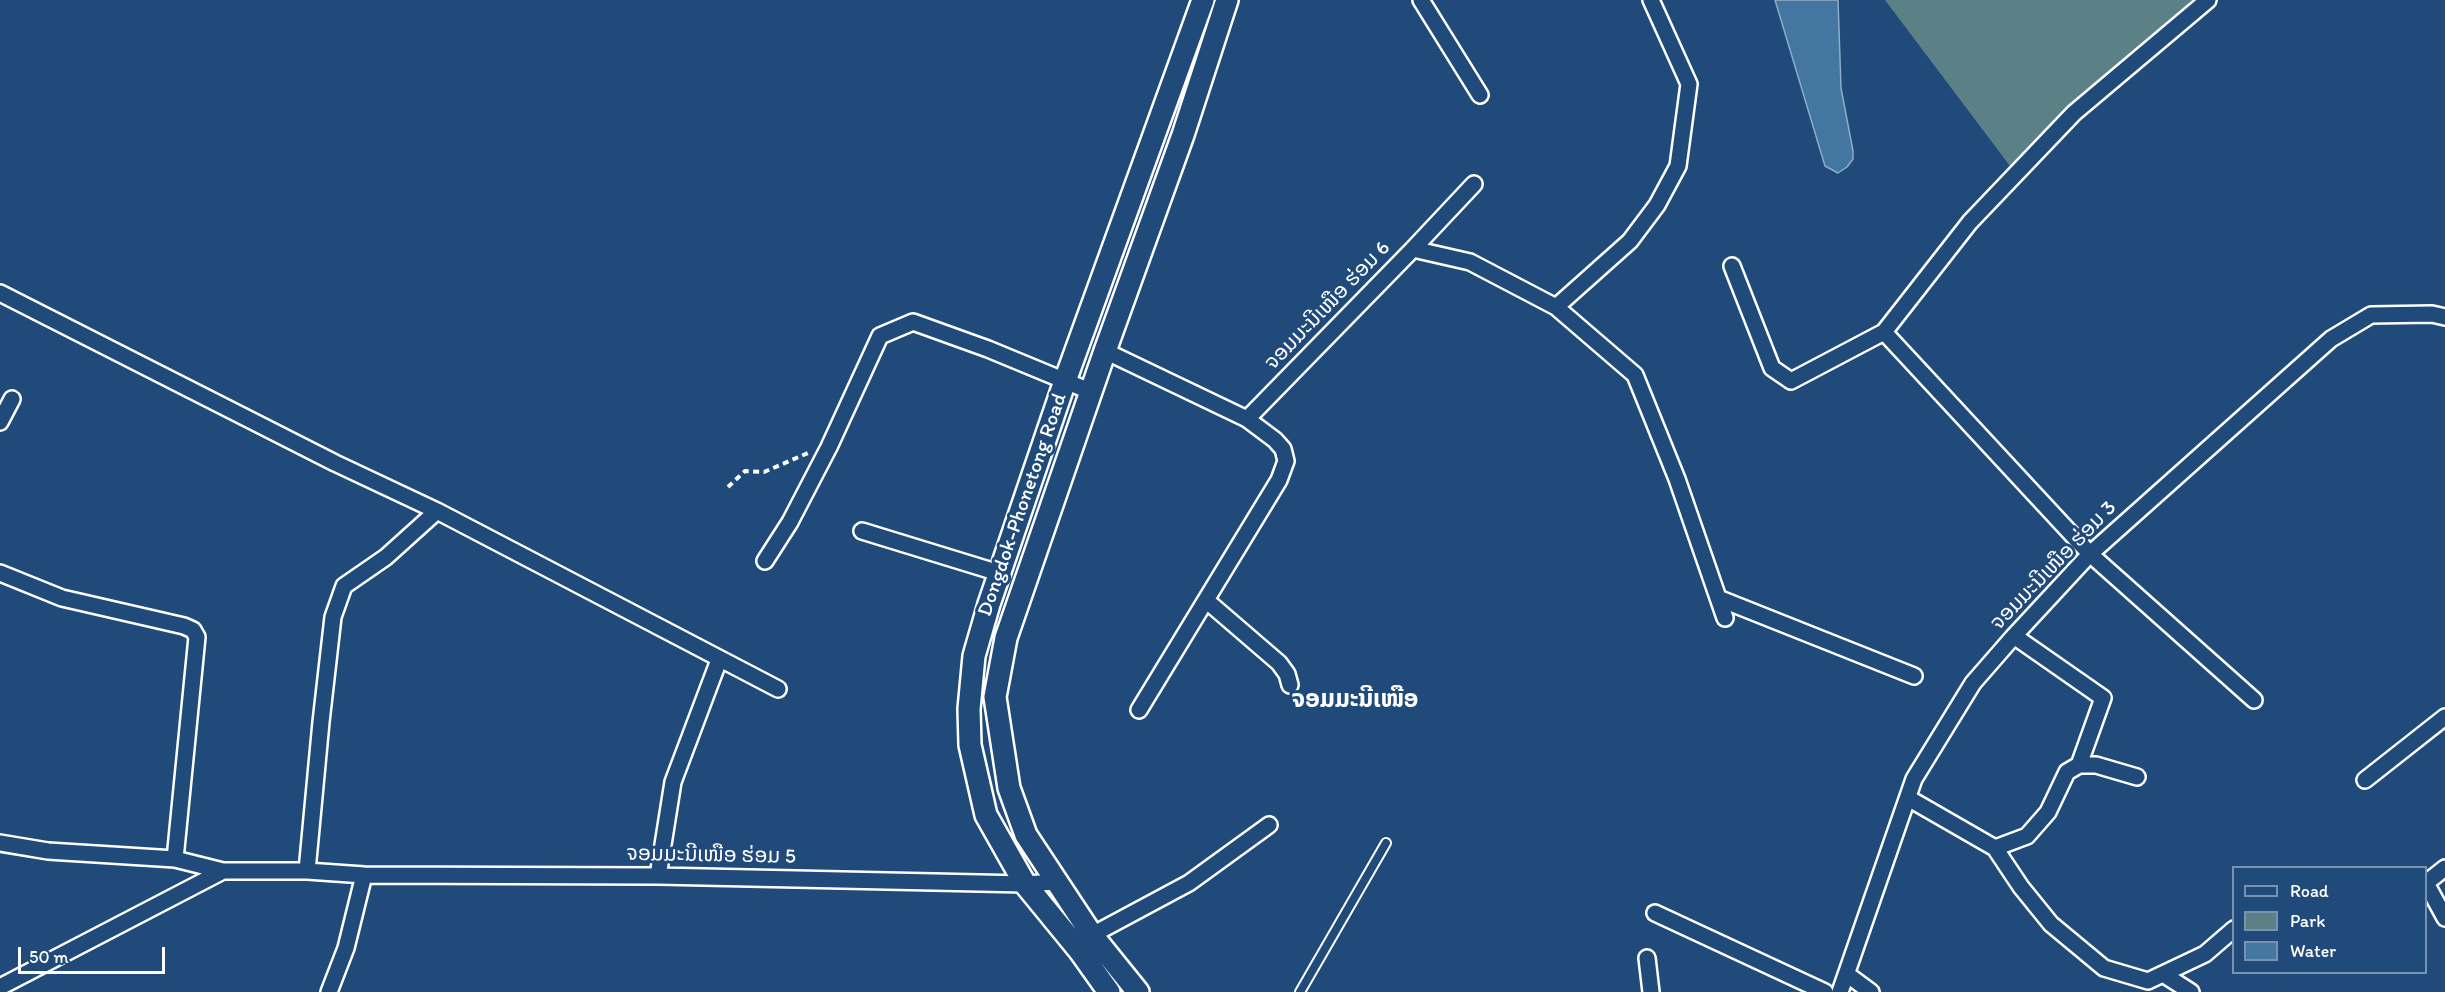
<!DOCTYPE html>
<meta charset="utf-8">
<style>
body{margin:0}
#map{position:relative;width:2445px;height:992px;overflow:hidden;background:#1f4a7a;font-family:Itim,sans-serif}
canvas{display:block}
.legend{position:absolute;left:2232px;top:866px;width:195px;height:108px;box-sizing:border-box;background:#1f4a7a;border:2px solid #7992af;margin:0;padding:8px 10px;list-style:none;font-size:18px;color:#fff}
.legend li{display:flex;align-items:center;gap:12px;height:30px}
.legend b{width:30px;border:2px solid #7992af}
.scale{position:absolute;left:18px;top:947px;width:147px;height:27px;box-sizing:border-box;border:3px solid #fff;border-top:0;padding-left:8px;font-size:18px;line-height:21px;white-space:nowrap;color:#fff;-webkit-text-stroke:4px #1f4a7a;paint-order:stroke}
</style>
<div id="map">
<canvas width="2445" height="992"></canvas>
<ul class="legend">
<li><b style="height:8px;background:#1f4a7a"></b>Road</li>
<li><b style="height:16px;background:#5b8187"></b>Park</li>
<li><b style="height:16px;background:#4376a0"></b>Water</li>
</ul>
<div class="scale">50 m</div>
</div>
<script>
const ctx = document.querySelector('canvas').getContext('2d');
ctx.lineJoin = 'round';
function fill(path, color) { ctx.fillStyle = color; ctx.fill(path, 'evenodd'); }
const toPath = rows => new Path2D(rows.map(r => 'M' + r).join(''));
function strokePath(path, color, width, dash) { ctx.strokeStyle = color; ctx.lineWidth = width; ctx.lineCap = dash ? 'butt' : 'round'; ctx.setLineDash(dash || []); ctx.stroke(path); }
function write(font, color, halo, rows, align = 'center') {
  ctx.font = font + ' Itim,"Noto Sans Lao",sans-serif'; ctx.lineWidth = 6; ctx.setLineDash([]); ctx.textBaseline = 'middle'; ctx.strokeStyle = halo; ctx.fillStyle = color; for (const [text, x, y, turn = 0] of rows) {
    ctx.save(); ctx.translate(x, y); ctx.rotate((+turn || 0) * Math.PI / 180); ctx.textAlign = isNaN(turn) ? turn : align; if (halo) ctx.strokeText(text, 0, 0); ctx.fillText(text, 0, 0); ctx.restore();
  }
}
const green = toPath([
 [1885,0,2208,0,2016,174]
]);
const water = toPath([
 [1775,0,1838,0,1841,88,1853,151,1853,159,1847,167,1838,173,1825,166,1775,0]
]);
const path = toPath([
 [728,487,745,471,764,472,808,453]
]);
const lane = toPath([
 [1300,992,1386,843]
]);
const street = toPath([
 [1421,0,1480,95],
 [1413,249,1474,184],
 [1732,266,1772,368,1791,381,1884,332,1970,222,2074,113,2208,0],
 [0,293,335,463,437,511,778,689],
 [1556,307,1630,241,1657,205,1678,166,1689,84,1651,0],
 [1884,332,2090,554,2254,700],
 [1105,351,1247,419,1413,249,1470,262,1556,307,1635,375,1677,479,1725,618],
 [0,422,12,399],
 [862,531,999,573],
 [765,561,790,522,829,447,880,336,913,322,988,349,1092,392],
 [0,573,62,598,184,626,193,630,197,637,175,859],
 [1718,598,1914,676],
 [1207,601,1279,663,1287,674,1290,685],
 [2014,636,2103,698,2079,765],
 [1139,710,1279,480,1286,461,1283,449,1275,440,1247,419],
 [2365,780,2445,717],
 [1908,798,1995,848,2021,887,2051,924,2104,968,2148,981,2205,954,2234,929],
 [0,843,48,851,175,859,223,871,307,871,364,875,658,876,1025,884,1056,882],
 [1995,848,2027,836,2048,812,2067,772,2079,765,2096,765,2137,777],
 [307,871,321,722,333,617,344,586,386,557,437,511],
 [658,876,673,782,719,660],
 [2426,883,2445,918],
 [2426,883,2445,868],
 [1655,913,1825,992],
 [1092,935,1189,883,1269,825],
 [1647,958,1651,992],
 [2163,974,2191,992],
 [1848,975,1871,992],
 [0,987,223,871],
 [329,992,346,948,364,875],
 [1840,992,1914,779,1973,683,2014,636,2090,554,2331,339,2371,315,2432,314,2445,317]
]);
const secondary = toPath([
 [1109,992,1079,950,1025,884,986,815,970,745,969,709,974,656,989,604,1065,381,1203,0],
 [1138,992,1092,935,1026,835,1009,788,995,697,1006,638,1105,351,1183,135,1227,0]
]);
const streetNames = [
 ["ຈອມມະນີເໜືອ ຮ່ອມ 6",1328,306,-46],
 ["Dongdok-Phonetong Road",1023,505,-71],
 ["ຈອມມະນີເໜືອ ຮ່ອມ 3",2054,566,-46],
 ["ຈອມມະນີເໜືອ ຮ່ອມ 5",711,856,1]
];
const quarterNames = [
 ["ຈອມມະນີເໜືອ",1355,701]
];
fill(green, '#5b8187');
fill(water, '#4376a0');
strokePath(water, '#8eadc6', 1.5);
strokePath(lane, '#fff', 12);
strokePath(street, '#fff', 20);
strokePath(secondary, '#fff', 26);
strokePath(path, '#fff', 4, [6, 4.5]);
strokePath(lane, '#1f4a7a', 8);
strokePath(street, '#1f4a7a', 15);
strokePath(secondary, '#1f4a7a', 21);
write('21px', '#fff', '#1f4a7a', streetNames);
write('bold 24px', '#fff', '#1f4a7a', quarterNames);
</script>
